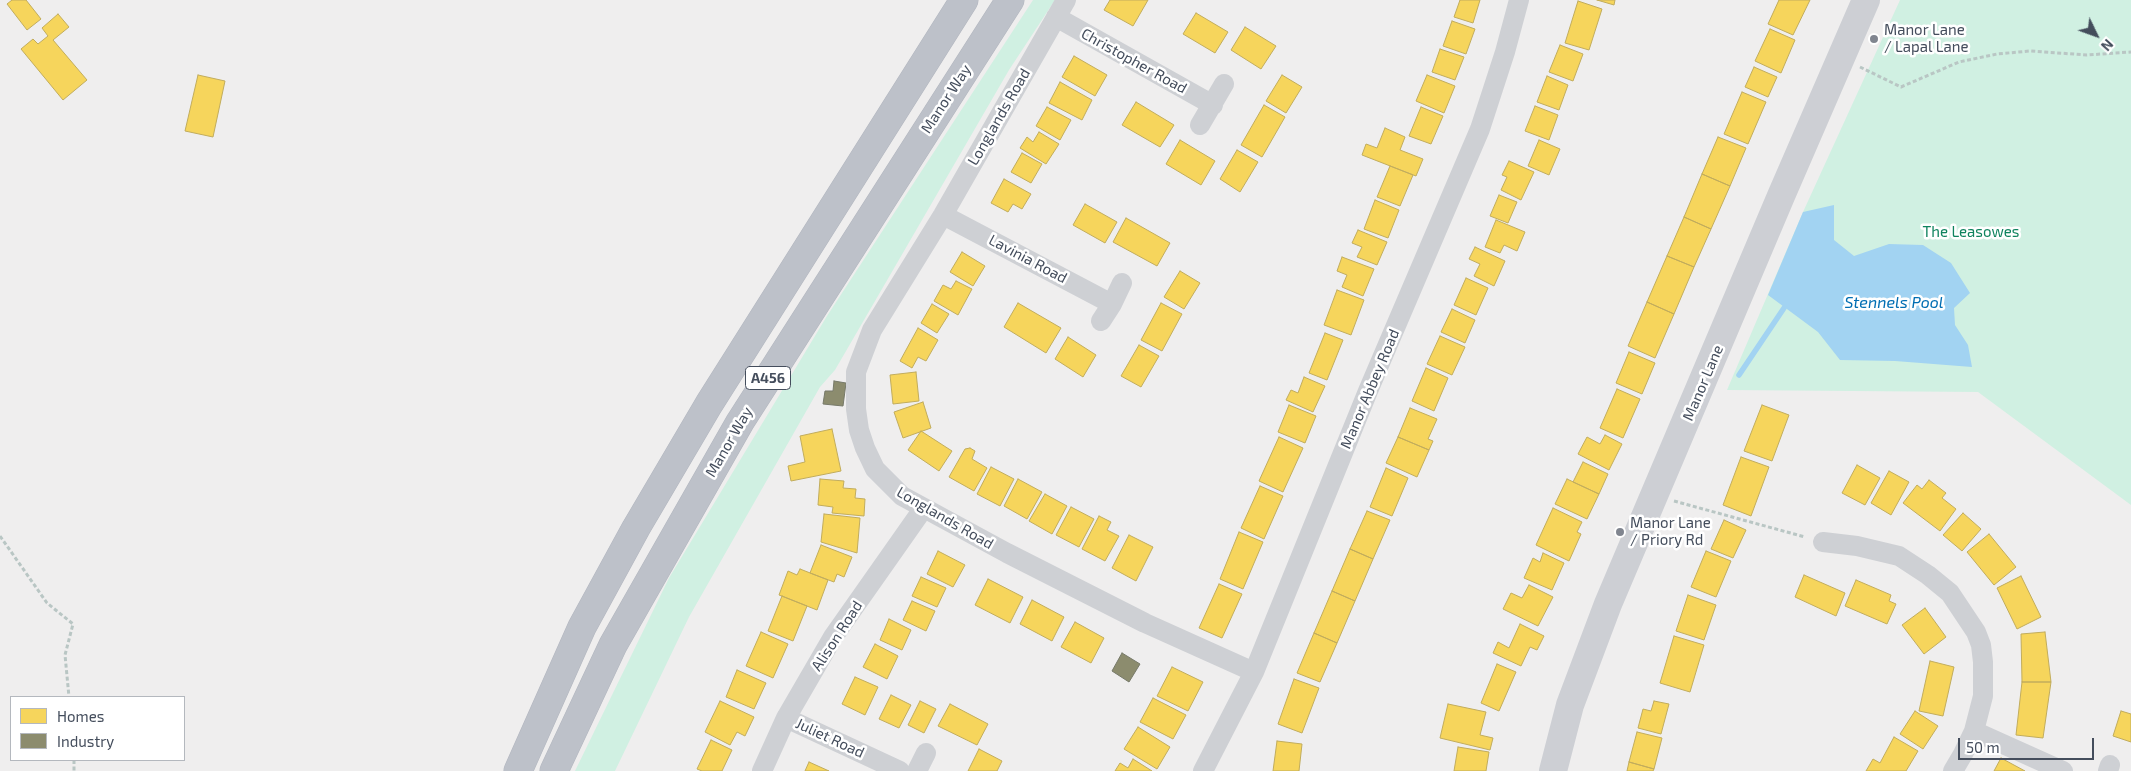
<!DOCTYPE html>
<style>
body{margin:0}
#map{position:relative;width:2131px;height:771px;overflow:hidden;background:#efeeee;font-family:"Exo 2",sans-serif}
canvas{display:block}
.legend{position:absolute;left:10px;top:696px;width:175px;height:65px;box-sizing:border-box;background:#fff;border:1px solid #b4b8be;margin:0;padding:6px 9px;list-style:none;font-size:15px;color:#444d5c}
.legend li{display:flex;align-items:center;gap:10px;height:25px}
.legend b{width:25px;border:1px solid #b4b8be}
.north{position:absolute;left:2071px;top:10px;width:50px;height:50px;-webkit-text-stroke:4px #fff;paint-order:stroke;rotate:132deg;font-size:14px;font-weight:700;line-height:20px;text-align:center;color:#444d5c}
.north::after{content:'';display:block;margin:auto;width:18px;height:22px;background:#444d5c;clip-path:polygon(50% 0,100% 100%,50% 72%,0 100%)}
.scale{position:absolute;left:1958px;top:738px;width:136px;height:22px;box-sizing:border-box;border:2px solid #444d5c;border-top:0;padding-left:6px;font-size:15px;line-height:18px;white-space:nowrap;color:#444d5c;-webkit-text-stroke:4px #fff;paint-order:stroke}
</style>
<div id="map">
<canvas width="2131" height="771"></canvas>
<ul class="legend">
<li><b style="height:14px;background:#f6d55c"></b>Homes</li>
<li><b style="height:14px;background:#8c8c6e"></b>Industry</li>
</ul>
<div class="north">N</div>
<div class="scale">50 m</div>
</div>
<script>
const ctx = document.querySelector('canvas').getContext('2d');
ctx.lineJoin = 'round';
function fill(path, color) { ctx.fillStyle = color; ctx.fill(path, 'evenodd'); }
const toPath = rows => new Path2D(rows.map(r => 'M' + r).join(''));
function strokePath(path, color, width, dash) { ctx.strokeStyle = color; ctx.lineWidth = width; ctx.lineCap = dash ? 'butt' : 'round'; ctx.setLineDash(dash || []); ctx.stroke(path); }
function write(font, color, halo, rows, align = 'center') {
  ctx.font = font + ' "Exo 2",sans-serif'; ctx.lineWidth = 5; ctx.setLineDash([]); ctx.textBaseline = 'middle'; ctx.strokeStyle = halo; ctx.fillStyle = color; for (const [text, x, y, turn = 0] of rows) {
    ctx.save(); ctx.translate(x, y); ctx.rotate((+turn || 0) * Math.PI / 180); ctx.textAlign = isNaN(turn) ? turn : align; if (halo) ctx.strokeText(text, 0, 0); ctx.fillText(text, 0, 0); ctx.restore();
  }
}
const green = toPath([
 [1033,0,1055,0,1009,70,835,370,820,387,689,617,615,771,575,771,669,578,827,316],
 [1900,0,2131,0,2131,505,1978,392,1727,390,1803,212]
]);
const water = toPath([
 [1834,205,1834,240,1854,256,1889,244,1923,245,1951,263,1970,293,1954,308,1955,325,1968,345,1972,367,1895,361,1840,360,1818,332,1768,295,1803,212]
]);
const homes = toPath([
 [12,0,26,0,41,19,27,30,7,4,12,0],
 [1110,0,1148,0,1133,26,1104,10,1110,0],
 [1460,0,1480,0,1473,23,1454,17,1460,0],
 [1597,0,1615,0,1614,5,1597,0],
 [1779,0,1810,0,1793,35,1768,24,1779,0],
 [1578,1,1602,9,1589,50,1565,43,1578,1],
 [1196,13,1228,32,1215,53,1183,34,1196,13],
 [58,14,69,27,53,40,87,80,63,100,21,49,33,39,38,44,48,36,42,28,58,14],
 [1452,21,1475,29,1466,54,1443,46,1452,21],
 [1245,27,1276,46,1261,69,1231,50,1245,27],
 [1770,29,1795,40,1781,73,1755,61,1770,29],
 [1560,45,1583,54,1573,81,1549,72,1560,45],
 [1440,49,1464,57,1455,80,1432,72,1440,49],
 [1074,56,1107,75,1095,96,1062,77,1074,56],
 [1754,67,1777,77,1768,97,1745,87,1754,67],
 [198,75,225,81,213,137,185,131,198,75],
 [1282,75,1302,87,1286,113,1266,101,1282,75],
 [1427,75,1455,86,1444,113,1416,101,1427,75],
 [1547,76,1568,85,1559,110,1537,102,1547,76],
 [1060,82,1092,100,1082,120,1049,103,1060,82],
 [1742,92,1766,102,1748,144,1724,134,1742,92],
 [1136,102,1174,125,1160,147,1122,125,1136,102],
 [1264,105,1285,117,1262,157,1241,145,1264,105],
 [1535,106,1558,115,1549,140,1525,131,1535,106],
 [1047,107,1071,120,1060,140,1036,126,1047,107],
 [1421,107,1443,116,1431,144,1409,136,1421,107],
 [1385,128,1405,137,1400,150,1423,159,1416,176,1362,155,1366,144,1377,148,1385,128],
 [1039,132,1059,144,1046,164,1020,148,1027,137,1033,142,1039,132],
 [1718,137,1746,148,1730,186,1702,174,1718,137],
 [1180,140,1215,161,1201,185,1166,164,1180,140],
 [1539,140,1560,149,1549,175,1528,166,1539,140],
 [1237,150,1258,162,1240,192,1220,179,1237,150],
 [1022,153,1042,164,1031,183,1011,172,1022,153],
 [1509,161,1534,172,1521,200,1501,190,1507,177,1502,175,1509,161],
 [1390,166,1413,175,1400,206,1377,197,1390,166],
 [1702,174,1730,186,1711,229,1684,217,1702,174],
 [1004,179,1031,194,1022,209,1013,204,1008,212,991,203,1004,179],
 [1499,195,1517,202,1508,223,1490,216,1499,195],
 [1375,200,1399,210,1388,238,1364,229,1375,200],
 [1085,204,1117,222,1105,243,1073,225,1085,204],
 [1684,217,1711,229,1694,267,1667,256,1684,217],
 [1126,218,1170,243,1157,266,1113,242,1126,218],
 [1496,220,1525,232,1517,251,1504,245,1500,253,1485,247,1496,220],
 [1358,230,1387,242,1377,265,1357,257,1362,247,1352,243,1358,230],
 [1475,247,1505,261,1494,286,1474,276,1480,264,1469,259,1475,247],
 [962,252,985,266,973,286,950,272,962,252],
 [1667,256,1694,267,1674,314,1647,302,1667,256],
 [1342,257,1374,269,1363,296,1342,287,1347,275,1337,271,1342,257],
 [1180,271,1200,283,1184,309,1164,297,1180,271],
 [1466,278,1488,288,1476,315,1454,305,1466,278],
 [956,281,972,289,958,315,934,301,943,285,951,289,956,281],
 [1337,290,1364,300,1351,335,1324,325,1337,290],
 [1647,302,1674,314,1655,358,1628,346,1647,302],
 [1018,303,1061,328,1046,353,1004,327,1018,303],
 [1161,303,1182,314,1162,351,1141,340,1161,303],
 [932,304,949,314,937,333,921,323,932,304],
 [1452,309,1475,320,1465,343,1441,332,1452,309],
 [918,328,938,340,926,361,918,357,912,368,900,361,918,328],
 [1325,333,1343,340,1327,380,1309,373,1325,333],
 [1440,336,1465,347,1452,375,1427,364,1440,336],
 [1068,337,1096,355,1083,377,1055,359,1068,337],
 [1139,345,1159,356,1141,387,1121,376,1139,345],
 [1629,352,1655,363,1642,394,1616,383,1629,352],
 [1426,368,1448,378,1434,411,1412,401,1426,368],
 [916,372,919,401,893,404,890,375,916,372],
 [1304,377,1325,386,1313,412,1286,400,1291,390,1298,393,1304,377],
 [1617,389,1640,399,1623,438,1600,428,1617,389],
 [923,402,931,428,903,438,894,412,923,402],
 [1289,405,1316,416,1305,443,1278,432,1289,405],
 [1762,405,1789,415,1772,461,1744,451,1762,405],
 [1410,408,1437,419,1428,439,1433,441,1429,450,1398,437,1410,408],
 [832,429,841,471,791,481,788,466,805,462,800,436,832,429],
 [921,431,952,451,939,471,908,450,921,431],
 [1605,435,1622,444,1609,470,1578,454,1587,437,1600,444,1605,435],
 [1279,437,1303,448,1283,492,1259,481,1279,437],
 [1398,437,1429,450,1417,477,1386,463,1398,437],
 [970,448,975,451,972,459,987,468,974,491,949,477,965,449,970,448],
 [1741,457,1769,467,1751,516,1723,505,1741,457],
 [1583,462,1608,474,1599,494,1573,482,1583,462],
 [1857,465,1880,478,1865,505,1842,493,1857,465],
 [991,467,1014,479,1000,506,977,494,991,467],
 [1386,468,1408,478,1392,516,1370,507,1386,468],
 [1889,471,1909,482,1891,515,1871,503,1889,471],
 [820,479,844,481,843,488,856,489,855,498,865,499,864,516,832,513,833,507,818,505,820,479],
 [1018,479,1042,492,1027,519,1004,506,1018,479],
 [1567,479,1599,494,1587,519,1555,504,1567,479],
 [1929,480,1946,493,1942,498,1956,509,1940,531,1903,503,1917,485,1922,489,1929,480],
 [1260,486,1283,496,1264,539,1241,528,1260,486],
 [1045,494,1067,506,1052,534,1029,521,1045,494],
 [1071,507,1094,519,1079,547,1056,535,1071,507],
 [1553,508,1582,522,1577,532,1581,534,1569,561,1536,545,1553,508],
 [1367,511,1390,520,1373,559,1350,549,1367,511],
 [1963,513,1981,529,1962,551,1943,535,1963,513],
 [824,514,860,518,857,553,821,542,824,514],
 [1099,516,1111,522,1107,530,1119,536,1105,561,1082,549,1099,516],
 [1724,520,1746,530,1733,558,1711,549,1724,520],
 [1239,532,1263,542,1243,589,1220,579,1239,532],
 [1989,534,2016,567,1994,585,1967,552,1989,534],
 [1129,535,1153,547,1136,581,1112,568,1129,535],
 [821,545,852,557,844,577,837,574,834,582,810,573,821,545],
 [1350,549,1373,559,1355,601,1332,591,1350,549],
 [938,551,965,565,953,587,927,574,938,551],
 [1706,551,1731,561,1716,597,1691,587,1706,551],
 [1543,553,1564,563,1552,590,1524,578,1533,558,1540,562,1543,553],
 [800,569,828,580,817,610,779,595,788,571,797,575,800,569],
 [1804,575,1845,593,1836,616,1795,597,1804,575],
 [2021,576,2041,617,2017,629,1997,588,2021,576],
 [921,577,946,588,937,607,912,596,921,577],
 [988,579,1023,597,1010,623,975,605,988,579],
 [1856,580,1891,595,1889,601,1896,604,1887,624,1845,606,1856,580],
 [1219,584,1242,594,1222,638,1199,628,1219,584],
 [1529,585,1553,597,1538,626,1503,609,1511,593,1522,598,1529,585],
 [1332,591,1355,601,1337,643,1314,633,1332,591],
 [1688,595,1716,605,1704,640,1676,631,1688,595],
 [782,596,807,606,793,641,768,631,782,596],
 [1032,600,1064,617,1052,641,1020,624,1032,600],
 [912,601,935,611,926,631,903,620,912,601],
 [1925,608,1946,637,1924,654,1902,625,1925,608],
 [889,619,911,630,902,650,880,640,889,619],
 [1075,622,1104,638,1091,663,1061,647,1075,622],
 [1520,624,1544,636,1537,650,1530,647,1521,666,1493,653,1498,642,1509,648,1520,624],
 [761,632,788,644,773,678,746,666,761,632],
 [2045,632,2051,682,2022,682,2021,634,2045,632],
 [1314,633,1337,643,1320,682,1297,673,1314,633],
 [1674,636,1704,645,1690,692,1660,683,1674,636],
 [875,644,898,656,887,679,863,667,875,644],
 [1930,661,1954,667,1943,716,1919,711,1930,661],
 [1497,664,1516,672,1499,711,1481,703,1497,664],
 [1172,667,1203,682,1188,711,1157,696,1172,667],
 [737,670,766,683,754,709,726,697,737,670],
 [855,677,878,687,865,715,842,704,855,677],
 [1294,679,1319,688,1302,733,1278,724,1294,679],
 [2022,682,2051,682,2043,738,2016,735,2022,682],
 [891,695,911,705,899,728,879,719,891,695],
 [1153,698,1186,715,1173,739,1140,722,1153,698],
 [720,701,754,717,745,736,737,732,730,745,705,732,720,701],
 [920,701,936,709,924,733,908,725,920,701],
 [1654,701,1669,704,1661,734,1638,728,1643,709,1651,711,1654,701],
 [950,704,988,724,977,745,938,726,950,704],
 [1448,704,1486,712,1480,735,1493,738,1490,750,1440,738,1448,704],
 [1915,711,1938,726,1923,749,1900,734,1915,711],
 [2121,711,2131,714,2131,742,2113,736,2121,711],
 [1138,727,1170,747,1157,769,1124,749,1138,727],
 [1637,732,1662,738,1654,769,1629,762,1637,732],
 [1894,737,1918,751,1906,771,1866,771,1873,759,1880,763,1894,737],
 [711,740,732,750,722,771,702,771,697,769,711,740],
 [1277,741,1302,744,1299,771,1273,771,1277,741],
 [1458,747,1489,752,1486,771,1454,771,1458,747],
 [979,749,1002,761,997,771,968,771,979,749],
 [2001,758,2025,771,1994,771,2001,758],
 [1133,759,1152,771,1115,771,1120,763,1128,768,1133,759],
 [809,762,829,771,805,771,809,762],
 [1629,762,1654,769,1653,771,1627,771,1629,762]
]);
const industry = toPath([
 [834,381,846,383,843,406,823,404,825,391,833,391,834,381],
 [1122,653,1140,664,1129,682,1112,671,1122,653]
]);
const stream = toPath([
 [1739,375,1784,308]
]);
const path = toPath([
 [1860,67,1901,87,1959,62,1997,54,2030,51,2087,55,2131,52],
 [1674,501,1805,537],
 [0,536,47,603,73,624,65,655,69,697],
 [74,760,74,771]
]);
const street = toPath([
 [1066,0,943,215,872,330,856,372,856,409,859,430,865,448,875,469,902,496,1007,553,1145,623,1254,672],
 [1056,17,1213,105],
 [1200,125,1224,84],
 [943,215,1112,304,1122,283],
 [1101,321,1112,304],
 [1823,542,1857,546,1899,556,1928,575,1950,593,1976,632,1981,645,1983,662,1983,696,1974,731,1963,754,1953,771],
 [786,718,900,771],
 [1974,731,2063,771],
 [762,771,786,718,833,637,923,509],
 [917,771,926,753],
 [1203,771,1254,672,1368,391,1480,129,1505,52,1519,0],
 [2108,771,2110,765]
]);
const secondary = toPath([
 [1553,771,1570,705,1608,604,1781,196,1866,0]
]);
const highway = toPath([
 [518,771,582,627,636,528,709,404,964,0],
 [554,771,613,645,740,422,1010,0]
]);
const markers = [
 [1874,39,5,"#80858f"],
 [1620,532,5,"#80858f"]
];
const shields = [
 [768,378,45]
];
const shieldNames = [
 ["A456",768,378]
];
const poiNames = [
 ["Manor Lane",1884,30],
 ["/ Lapal Lane",1884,47],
 ["Manor Lane",1630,523],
 ["/ Priory Rd",1630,540]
];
const streetNames = [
 ["Christopher Road",1134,61,29],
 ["Manor Way",946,99,-57],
 ["Longlands Road",999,117,-60],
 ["Lavinia Road",1028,259,28],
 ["Manor Lane",1703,383,-67],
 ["Manor Abbey Road",1370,389,-67],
 ["Manor Way",729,442,-60],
 ["Longlands Road",945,518,30],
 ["Alison Road",837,636,-57],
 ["Juliet Road",830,738,25]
];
const parkNames = [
 ["The Leasowes",1971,232]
];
const waterNames = [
 ["Stennels Pool",1894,303]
];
fill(green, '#d0f0e2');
fill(water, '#a2d3f2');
fill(homes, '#f6d55c');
strokePath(homes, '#c1ac5c', 1);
fill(industry, '#8c8c6e');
strokePath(industry, '#767969', 1);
strokePath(stream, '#a2d3f2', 5.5);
strokePath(highway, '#b2b6bf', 29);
strokePath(path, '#b9c6c4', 3, [4, 2.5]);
strokePath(street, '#ced0d4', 20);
strokePath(secondary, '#cdcfd4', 28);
strokePath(highway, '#bdc1c9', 28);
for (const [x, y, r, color] of markers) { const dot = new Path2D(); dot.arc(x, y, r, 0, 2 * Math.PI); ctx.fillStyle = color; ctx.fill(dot); strokePath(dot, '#fff', 2); }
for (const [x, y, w] of shields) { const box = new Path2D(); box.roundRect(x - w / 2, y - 11.5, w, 23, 4); ctx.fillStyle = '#fff'; ctx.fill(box); strokePath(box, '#444d5c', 1); }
write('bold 14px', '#444d5c', null, shieldNames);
write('15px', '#444d5c', '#fff', poiNames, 'left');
write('15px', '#444d5c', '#fff', streetNames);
write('15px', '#0f835e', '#fff', parkNames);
write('italic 16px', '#016eb3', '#fff', waterNames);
</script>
